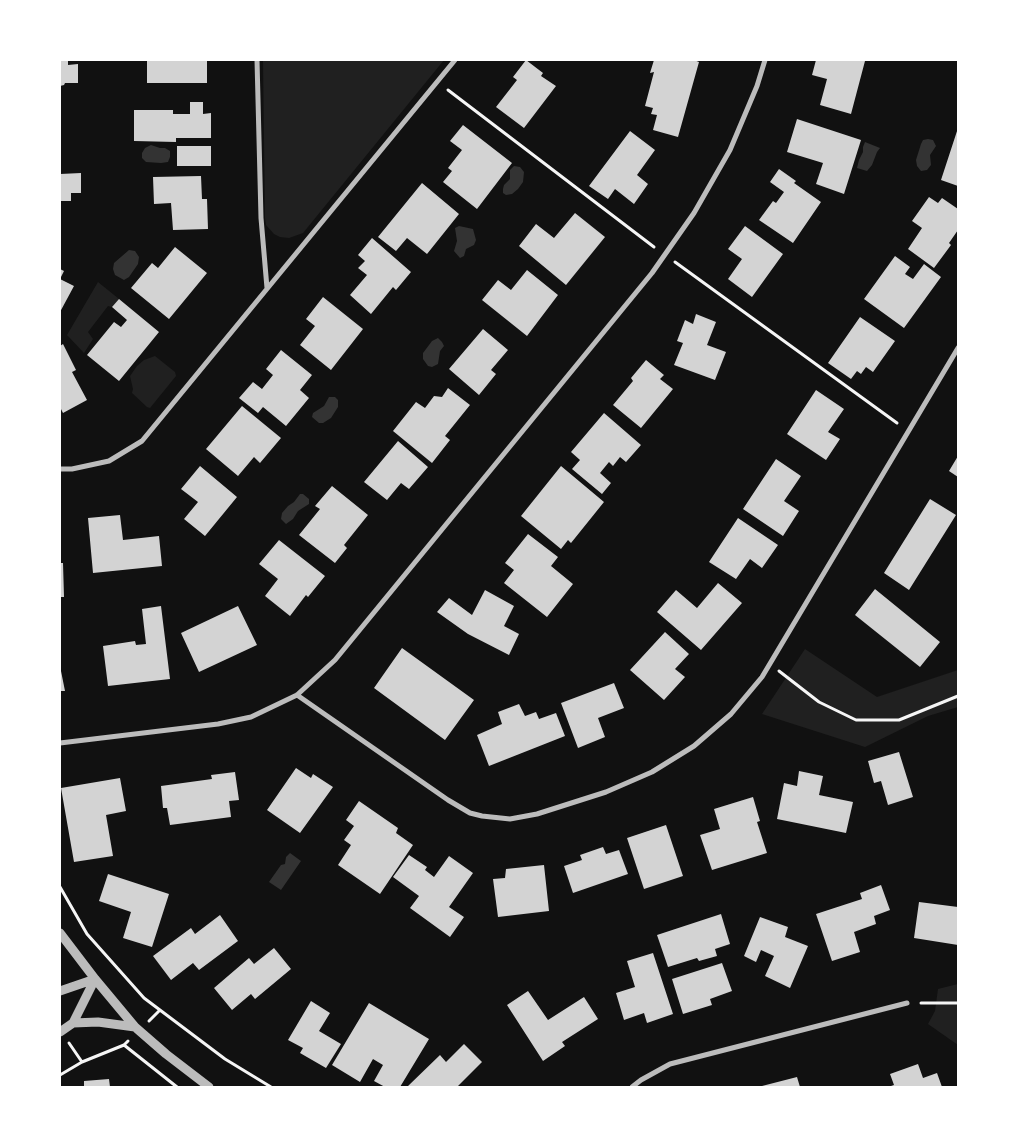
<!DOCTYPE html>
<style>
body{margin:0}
#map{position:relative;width:1018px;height:1147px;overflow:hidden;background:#111;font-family:"Alegreya Sans",sans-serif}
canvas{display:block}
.frame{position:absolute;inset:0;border:61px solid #fff;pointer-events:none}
</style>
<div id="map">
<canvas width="1018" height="1147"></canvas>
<div class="frame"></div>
</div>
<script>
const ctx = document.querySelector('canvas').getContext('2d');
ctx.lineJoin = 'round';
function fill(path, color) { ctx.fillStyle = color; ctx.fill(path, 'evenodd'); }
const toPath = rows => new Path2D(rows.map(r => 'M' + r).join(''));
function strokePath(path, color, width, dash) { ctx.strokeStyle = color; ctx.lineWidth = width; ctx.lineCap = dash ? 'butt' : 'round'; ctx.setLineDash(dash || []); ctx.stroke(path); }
const green = toPath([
 [263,60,444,60,303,233,289,238,280,237,274,234,266,225,265,218],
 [98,282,119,299,112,307,108,306,88,332,93,339,84,353,67,335],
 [155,356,175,372,176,376,150,408,147,407,132,393,133,389,130,376,137,366,144,360],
 [805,649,877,697,958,670,958,707,928,716,865,747,762,714],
 [958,984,958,1045,928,1024,935,1011,938,989]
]);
const water = toPath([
 [928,139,933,140,936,146,930,155,931,165,927,170,921,171,917,166,916,160,921,144,923,140],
 [865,142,880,148,877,152,872,165,867,171,857,168,859,160,863,152,863,147],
 [151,145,160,148,165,148,170,151,170,157,168,162,161,163,146,162,142,158,142,153,145,148],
 [514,166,520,167,524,172,523,182,518,189,512,194,506,195,503,193,503,189,504,185,510,179,510,170],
 [459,226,473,229,476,240,474,245,466,249,464,256,460,258,454,251,457,241,455,228],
 [129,250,135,251,139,257,138,264,129,277,124,280,115,275,113,269,114,263],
 [438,338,442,342,444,346,440,351,438,364,432,367,428,366,423,359,423,353,432,341],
 [329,397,335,397,338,400,338,407,331,418,323,423,319,423,312,417,313,413,324,406],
 [300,494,303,494,309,499,309,504,298,511,293,519,286,524,281,519,282,513,288,506,294,502],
 [290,853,301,861,281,890,269,882,281,865,285,864,286,857]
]);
const building = toPath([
 [147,60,207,60,207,83,147,83],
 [526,60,543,73,541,76,556,86,524,128,496,107,517,80,513,77],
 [654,60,694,60,699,62,678,137,653,130,657,115,651,114,653,108,645,106,654,72,650,73],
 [816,60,860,60,865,61,851,114,820,105,827,79,812,75],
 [60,61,68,61,68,65,78,64,78,83,65,83,64,85,60,86],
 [190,102,203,102,203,114,211,113,211,138,176,138,176,142,134,141,134,110,173,110,173,114,190,114],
 [797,119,861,140,844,194,816,184,823,163,787,152],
 [463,125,512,163,477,209,443,182,452,171,448,168,462,150,450,141],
 [958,128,958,186,941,180],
 [630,131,655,150,637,175,648,184,634,204,615,189,608,199,589,186],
 [177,146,211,146,211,166,177,166],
 [779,169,796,181,794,183,821,202,793,243,759,220,773,201,776,203,784,192,770,182],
 [81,173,81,193,71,193,71,201,60,201,60,174],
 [201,176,202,199,207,199,208,229,173,230,171,203,154,204,153,177],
 [422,183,459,214,427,254,407,238,396,251,378,237],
 [929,197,938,203,942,198,958,209,958,230,949,243,951,245,934,268,908,249,922,228,912,221],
 [575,213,605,237,566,285,519,246,536,224,554,238],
 [745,226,783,254,752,297,728,279,742,259,728,249],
 [372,238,411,272,396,290,393,287,371,314,350,295,367,275,358,268,365,261,358,255],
 [175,247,207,273,169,319,131,288,152,263,158,268],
 [895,256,910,267,905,274,913,279,924,264,941,277,904,328,864,299],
 [60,269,64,271,60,279,74,286,60,312],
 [527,270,558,295,527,336,482,300,498,280,511,290],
 [323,297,363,329,331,370,300,345,315,326,306,319],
 [119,299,159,332,119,381,87,355,114,322,121,327,127,320,112,307],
 [696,314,716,322,707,345,726,352,715,380,674,365,683,343,677,341,685,320,693,324],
 [860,317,895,341,873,372,866,367,861,374,857,371,851,379,828,363],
 [483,329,508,350,491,370,496,374,479,395,449,369],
 [63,344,76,370,72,372,87,400,63,413,60,407,60,346],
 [281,350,312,375,300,390,309,398,286,426,263,407,258,413,239,398,253,382,262,389,273,375,266,369],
 [646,360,664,375,660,379,673,389,641,428,613,405,633,381,631,378],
 [448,388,470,405,445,436,450,440,432,463,393,431,416,402,425,408,434,396,442,397],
 [816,390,844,409,828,432,840,439,826,460,787,434],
 [242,406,281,438,260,463,254,457,238,476,206,449],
 [604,413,641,445,626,462,620,457,613,466,609,462,600,473,611,483,602,494,572,469,580,460,571,452],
 [398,441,428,467,409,489,401,483,387,500,364,482],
 [958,456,958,477,949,471],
 [776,459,801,476,784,501,799,511,783,536,743,509],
 [200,466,237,497,205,536,184,519,198,502,181,489],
 [561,466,604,502,571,543,568,540,561,549,521,516],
 [332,486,368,515,344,545,347,548,335,563,299,535,320,509,315,506],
 [930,499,956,515,909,590,884,573],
 [120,515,123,540,159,536,162,566,93,573,88,518],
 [738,518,778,545,762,568,750,559,736,579,709,562],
 [528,534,558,557,551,566,573,584,547,617,504,583,514,570,505,563],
 [279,540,325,576,308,597,306,595,290,616,265,596,278,579,259,564],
 [60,563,63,563,64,597,60,597],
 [718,583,742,603,701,650,657,612,676,590,697,608],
 [875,589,940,642,920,667,855,615],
 [485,590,514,606,504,626,519,634,509,655,468,634,437,612,449,598,472,615],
 [161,606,170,679,108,686,103,646,135,641,136,645,146,644,142,609],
 [238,606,257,645,199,672,181,633],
 [665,632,689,654,675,669,685,677,664,700,630,670],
 [402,648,474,700,445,740,374,688],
 [60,666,65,691,60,691],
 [614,683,624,708,598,718,605,737,578,748,561,703],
 [519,704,525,716,536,712,539,719,556,713,565,736,489,766,477,735,502,724,498,712],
 [899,752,913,797,888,805,881,781,874,783,868,761],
 [296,768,311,778,313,774,333,787,300,833,267,810],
 [799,771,823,776,819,795,853,802,846,833,777,819,784,783,797,786],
 [235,772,239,800,229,801,231,817,170,825,167,808,163,808,161,786,212,779,211,775],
 [120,778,126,811,106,815,113,856,74,862,61,788],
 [753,797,760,821,757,822,767,853,712,870,700,835,720,829,714,809],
 [359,801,398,828,396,833,413,845,380,894,338,865,351,845,344,840,354,826,346,820],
 [666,825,683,876,644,889,627,838],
 [603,847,606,854,619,850,628,874,573,893,564,866,582,860,580,855],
 [409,855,427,867,425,870,434,877,449,856,473,873,449,907,464,917,450,937,410,908,419,896,393,877],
 [544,865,549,911,498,917,493,879,505,878,506,869],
 [108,874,169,894,152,947,123,938,131,912,99,901],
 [881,885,890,910,874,916,876,924,854,932,860,952,832,961,816,914,862,899,860,893],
 [919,902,958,907,958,945,914,938],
 [721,914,730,944,715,949,717,956,699,961,697,958,668,967,657,935],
 [220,915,238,941,199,970,193,963,171,980,153,956,191,928,195,934],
 [760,917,788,927,785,937,808,946,790,988,765,976,774,956,761,950,756,962,744,956],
 [274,948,291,969,255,999,251,994,232,1010,214,988,249,958,254,964],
 [653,953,673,1014,647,1023,644,1013,624,1020,616,993,635,987,627,961],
 [722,963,732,991,710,999,712,1005,683,1014,672,979],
 [528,991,548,1020,584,997,598,1019,562,1042,565,1046,543,1061,507,1005],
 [311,1001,330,1013,319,1031,341,1044,326,1068,300,1053,303,1048,288,1040],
 [369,1003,429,1039,400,1087,385,1087,374,1081,383,1065,373,1059,360,1082,332,1065],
 [464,1044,482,1062,457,1087,407,1087,440,1055,446,1062],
 [918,1064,923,1078,937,1073,942,1087,888,1087,894,1085,890,1074],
 [797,1077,800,1087,762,1087,762,1086],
 [109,1079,110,1087,84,1087,84,1081]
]);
const path = toPath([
 [448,90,654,247],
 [675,262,897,423],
 [779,671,819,702,856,720,899,720,958,696],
 [60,887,87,934,144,998,225,1059,271,1087],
 [921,1003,958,1003],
 [149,1021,160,1010],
 [69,1043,82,1062],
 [124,1045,177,1087],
 [60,1075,82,1062,124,1045,128,1041]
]);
const minor = toPath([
 [257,60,261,218,267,288],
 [60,469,72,469,109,461,142,441,455,60],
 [297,695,448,800,470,813,482,816,510,819,537,814,606,792,652,772,694,746,731,714,762,677,958,348],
 [60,743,218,724,251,717,297,695,335,660,652,273,694,213,730,150,757,86,765,60],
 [632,1087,641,1080,670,1064,907,1003]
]);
const tertiary = toPath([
 [60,933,95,979,135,1027,166,1054,209,1087],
 [60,991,95,979],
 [73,1023,98,1022,135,1027],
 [60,1032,73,1023,95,979]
]);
fill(green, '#202020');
fill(water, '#333');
fill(building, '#d3d3d3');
strokePath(path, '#f5f5f5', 3);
strokePath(minor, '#bcbcbc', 5);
strokePath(tertiary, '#bcbcbc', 9);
</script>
